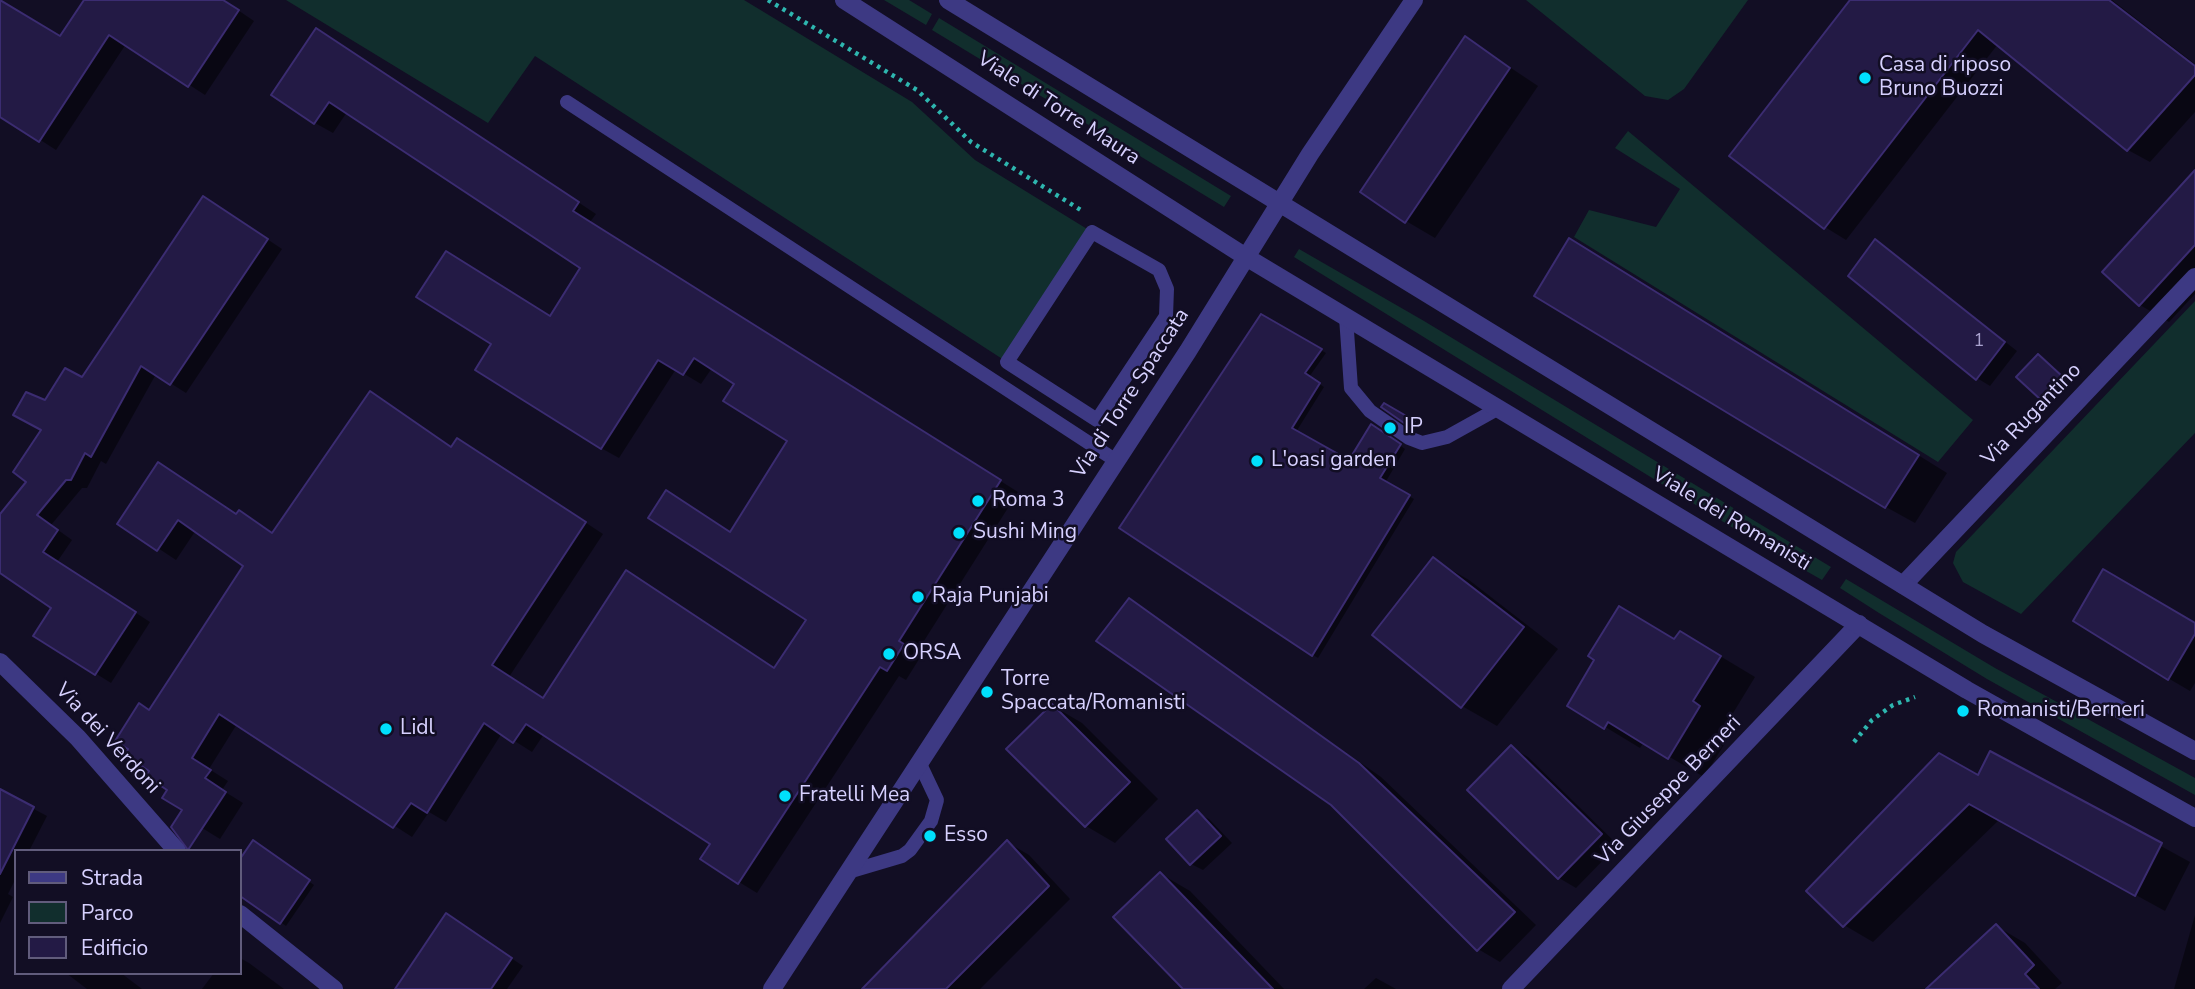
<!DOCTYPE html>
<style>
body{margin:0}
#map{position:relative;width:2195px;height:989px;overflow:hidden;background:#120e24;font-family:"Nunito Sans",sans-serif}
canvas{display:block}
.legend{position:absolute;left:14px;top:849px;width:228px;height:126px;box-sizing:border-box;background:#120e24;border:2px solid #615c7c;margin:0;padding:9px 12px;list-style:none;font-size:21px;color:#d7d1ff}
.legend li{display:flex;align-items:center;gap:14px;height:35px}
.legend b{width:35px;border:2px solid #615c7c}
</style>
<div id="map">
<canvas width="2195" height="989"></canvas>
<ul class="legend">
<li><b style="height:9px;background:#3d3983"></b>Strada</li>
<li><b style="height:19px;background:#112e2d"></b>Parco</li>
<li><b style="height:19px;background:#231a45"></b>Edificio</li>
</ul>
</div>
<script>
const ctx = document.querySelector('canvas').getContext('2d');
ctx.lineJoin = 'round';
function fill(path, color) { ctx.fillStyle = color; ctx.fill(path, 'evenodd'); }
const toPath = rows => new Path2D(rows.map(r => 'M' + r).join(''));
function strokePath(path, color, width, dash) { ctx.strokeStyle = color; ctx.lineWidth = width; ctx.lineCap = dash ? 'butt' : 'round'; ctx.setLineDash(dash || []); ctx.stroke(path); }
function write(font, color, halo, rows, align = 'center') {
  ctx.font = font + ' "Nunito Sans",sans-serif'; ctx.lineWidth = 5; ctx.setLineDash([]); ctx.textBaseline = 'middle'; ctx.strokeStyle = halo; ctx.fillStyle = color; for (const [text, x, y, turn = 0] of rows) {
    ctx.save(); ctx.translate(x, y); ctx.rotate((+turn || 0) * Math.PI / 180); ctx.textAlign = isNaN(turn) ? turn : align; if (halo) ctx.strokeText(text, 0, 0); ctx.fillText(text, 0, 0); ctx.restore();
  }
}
const green = toPath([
 [286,0,744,0,912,102,975,160,1092,232,1007,362,535,56,488,123],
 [884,0,909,0,932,14,926,25],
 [1526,0,1748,0,1684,89,1668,100,1645,96],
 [939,18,1231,196,1224,207,932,30],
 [1628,131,1973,420,1938,462,1574,237,1589,210,1656,227,1680,189,1615,148],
 [1299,249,1424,321,1831,567,1822,580,1764,547,1294,257],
 [2195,301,2195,433,2021,614,1963,582,1953,563,1956,552],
 [1846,579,1995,668,2195,778,2195,795,1987,679,1879,613,1840,588]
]);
const shadow = toPath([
 [0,0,61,38,86,0,223,0,254,21,205,95,126,44,56,150,0,114],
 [1852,0,2112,0,2195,64,2195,112,2150,162,2128,150,1998,44,1846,240,1825,227],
 [1466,38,1538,86,1435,238,1406,221],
 [335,41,596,214,590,222,1018,492,917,652,921,656,906,680,899,676,757,893,739,882,713,844,544,734,532,752,502,733,446,822,429,812,412,837,237,724,209,769,228,781,222,790,243,803,220,839,181,815,185,810,151,770,150,712,246,566,196,530,176,560,120,523,237,515,239,512,273,534,452,448,475,450,603,534,509,677,544,699,775,669,809,619,731,533,790,440,736,384,712,368,701,384,676,369,619,458,601,448,551,318,582,268,347,112,333,133,315,123],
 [2195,173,2195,294,2169,322,2140,305,2104,272],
 [219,207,282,249,186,393,156,374,106,464,101,461,87,488,82,488,51,525,72,540,57,562,150,622,111,683,58,650,53,608,0,571,0,517,28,481,44,430,46,402,82,379],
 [1876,241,2017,351,1990,386,1977,378],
 [1599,257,1947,473,1915,523,1886,507],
 [1262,316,1326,353,1309,377,1324,387,1296,432,1349,462,1377,429,1405,449,1385,483,1414,499,1318,658,1313,655],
 [2043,359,2067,381,2047,402,2019,377],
 [1385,405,1420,426,1417,429,1384,407],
 [1434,560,1469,580,1558,649,1497,726,1462,706],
 [1129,600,1381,777,1536,925,1500,962,1478,949],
 [2195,625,2195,683,2190,691,2127,654],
 [1676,641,1715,653,1755,677,1727,723,1735,727,1704,777,1644,742,1640,748,1569,705],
 [1053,706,1082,723,1158,799,1115,843,1086,826],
 [1511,747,1528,757,1618,845,1576,888,1559,878,1469,790],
 [1991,753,2190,862,2165,911,1999,820,1873,942,1844,925,1979,778],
 [0,791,47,816,29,851,16,851,16,878,8,894,13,897,0,923],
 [1197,813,1209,819,1232,843,1203,870,1191,864,1169,839],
 [1007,842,1029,855,1070,899,980,989,864,989],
 [253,843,314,885,286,926,240,894,240,862],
 [1161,874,1190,891,1284,989,1185,989],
 [2195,915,2195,989,2174,989],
 [457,922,523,966,507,989,404,989],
 [1996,926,2025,943,2062,983,2055,989,1929,989],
 [240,958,249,963,284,989,202,989,214,973,240,973],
 [66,973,121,973,142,989,87,989],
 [1376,978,1396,989,1364,989]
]);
const building = toPath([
 [0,0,60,36,84,0,223,0,239,10,188,87,109,35,39,142,0,117,0,0],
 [1850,0,2109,0,2195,66,2195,75,2127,151,1978,30,1824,229,1729,156,1850,0],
 [316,28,579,202,573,211,1001,480,899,641,904,644,887,671,880,667,738,884,700,859,710,844,526,724,513,743,484,723,427,813,411,803,393,828,219,714,192,758,211,770,205,778,226,792,188,850,171,827,182,810,162,798,167,790,146,776,149,771,125,755,128,749,115,741,139,703,149,710,243,566,178,520,157,551,117,524,158,462,236,514,239,510,272,533,370,391,451,447,457,438,586,522,492,665,543,698,626,570,774,668,806,620,648,518,666,490,730,532,787,441,723,401,734,384,694,358,683,375,658,360,601,449,475,370,491,344,416,297,446,251,550,316,580,268,329,102,314,124,271,95,316,28],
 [1465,36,1510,68,1405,223,1360,192,1465,36],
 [2195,170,2195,245,2139,306,2102,272,2195,170],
 [203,196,268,239,170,385,141,366,91,457,85,453,71,480,66,480,37,515,58,530,43,552,136,612,95,675,33,636,51,608,0,573,0,514,26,482,13,472,41,430,13,415,26,392,45,400,65,368,82,377,203,196],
 [1569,238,1919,455,1885,508,1534,296,1569,238],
 [1875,239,2005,342,1976,380,1848,276,1875,239],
 [1261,314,1322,349,1305,373,1320,383,1292,428,1349,460,1371,424,1401,444,1380,478,1410,495,1312,656,1119,528,1261,314],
 [2038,354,2063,377,2041,400,2016,377,2038,354],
 [1384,403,1415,421,1411,428,1381,407,1384,403],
 [1433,557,1524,627,1461,708,1372,635,1433,557],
 [2103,569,2195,623,2195,634,2168,680,2073,621,2103,569],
 [1129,598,1359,763,1515,912,1477,951,1331,805,1096,641,1129,598],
 [1619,606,1674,639,1680,631,1721,656,1693,701,1700,706,1668,759,1608,722,1604,729,1567,706,1594,660,1588,656,1619,606],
 [1052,704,1130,782,1085,827,1006,749,1052,704],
 [1511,745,1602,834,1558,879,1467,790,1511,745],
 [1990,751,2162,843,2135,896,1969,804,1843,927,1806,891,1939,753,1978,775,1990,751],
 [0,789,34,807,0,874,0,789],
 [1197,810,1221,836,1190,865,1166,839,1197,810],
 [253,840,310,880,280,924,240,896,240,859,253,840],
 [1007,840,1049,886,946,989,862,989,1007,840],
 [1160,872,1273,989,1183,989,1113,917,1160,872],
 [446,913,512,958,491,989,395,989,446,913],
 [1996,924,2034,965,2025,974,2039,989,1926,989,1996,924]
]);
const path = toPath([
 [768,0,917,90,971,142,1084,212],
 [1854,742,1872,720,1893,705,1915,697]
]);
const service = toPath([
 [567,102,1115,460],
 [1092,232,1159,270,1167,289,1166,316,1097,420,1007,362,1092,232],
 [1346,317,1351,388,1370,411,1409,438,1422,443,1447,437,1499,408],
 [848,872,902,856,910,850,931,821,937,800,919,762]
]);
const minor = toPath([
 [1903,585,2195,277],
 [0,662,78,738,177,851],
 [240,914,334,989],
 [1511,989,1859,624]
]);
const tertiary = toPath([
 [844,0,1246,257,1967,690,2195,818],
 [948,0,1983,634,2195,751],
 [772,989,1188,351,1310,154,1414,0]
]);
const markers = [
 [1865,78,7,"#00dffc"],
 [1390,428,7,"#00dffc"],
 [1257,461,7,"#00dffc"],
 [978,501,7,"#00dffc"],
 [959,533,7,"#00dffc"],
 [918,597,7,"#00dffc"],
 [889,654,7,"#00dffc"],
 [987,692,7,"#00dffc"],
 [1963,711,7,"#00dffc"],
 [386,729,7,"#00dffc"],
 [785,796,7,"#00dffc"],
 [930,836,7,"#00dffc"]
];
const numberNames = [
 ["1",1979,342]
];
const poiNames = [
 ["Casa di riposo",1879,66],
 ["Bruno Buozzi",1879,90],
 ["IP",1404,428],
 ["L'oasi garden",1271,461],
 ["Roma 3",992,501],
 ["Sushi Ming",973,533],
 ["Raja Punjabi",932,597],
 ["ORSA",903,654],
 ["Torre",1001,680],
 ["Spaccata/Romanisti",1001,704],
 ["Romanisti/Berneri",1977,711],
 ["Lidl",400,729],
 ["Fratelli Mea",799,796],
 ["Esso",944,836]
];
const streetNames = [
 ["Viale di Torre Maura",1058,109,33],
 ["Via di Torre Spaccata",1131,394,-57],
 ["Via Rugantino",2032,415,-46],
 ["Viale dei Romanisti",1731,520,31],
 ["Via dei Verdoni",107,739,47],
 ["Via Giuseppe Berneri",1669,791,-46]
];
fill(green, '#112e2d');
fill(shadow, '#0007');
fill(building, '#231a45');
strokePath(building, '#3b2c71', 2);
strokePath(path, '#2eb6af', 4.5, [3.5, 5]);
strokePath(service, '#3d3983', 14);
strokePath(minor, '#3d3983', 18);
strokePath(tertiary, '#3d3983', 18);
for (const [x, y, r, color] of markers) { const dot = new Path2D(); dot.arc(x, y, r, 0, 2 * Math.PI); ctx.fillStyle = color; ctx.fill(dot); strokePath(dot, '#120e24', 2.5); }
write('18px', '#aaa3d0', null, numberNames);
write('21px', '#d7d1ff', '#120e24', poiNames, 'left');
write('21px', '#d7d1ff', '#120e24', streetNames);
</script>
